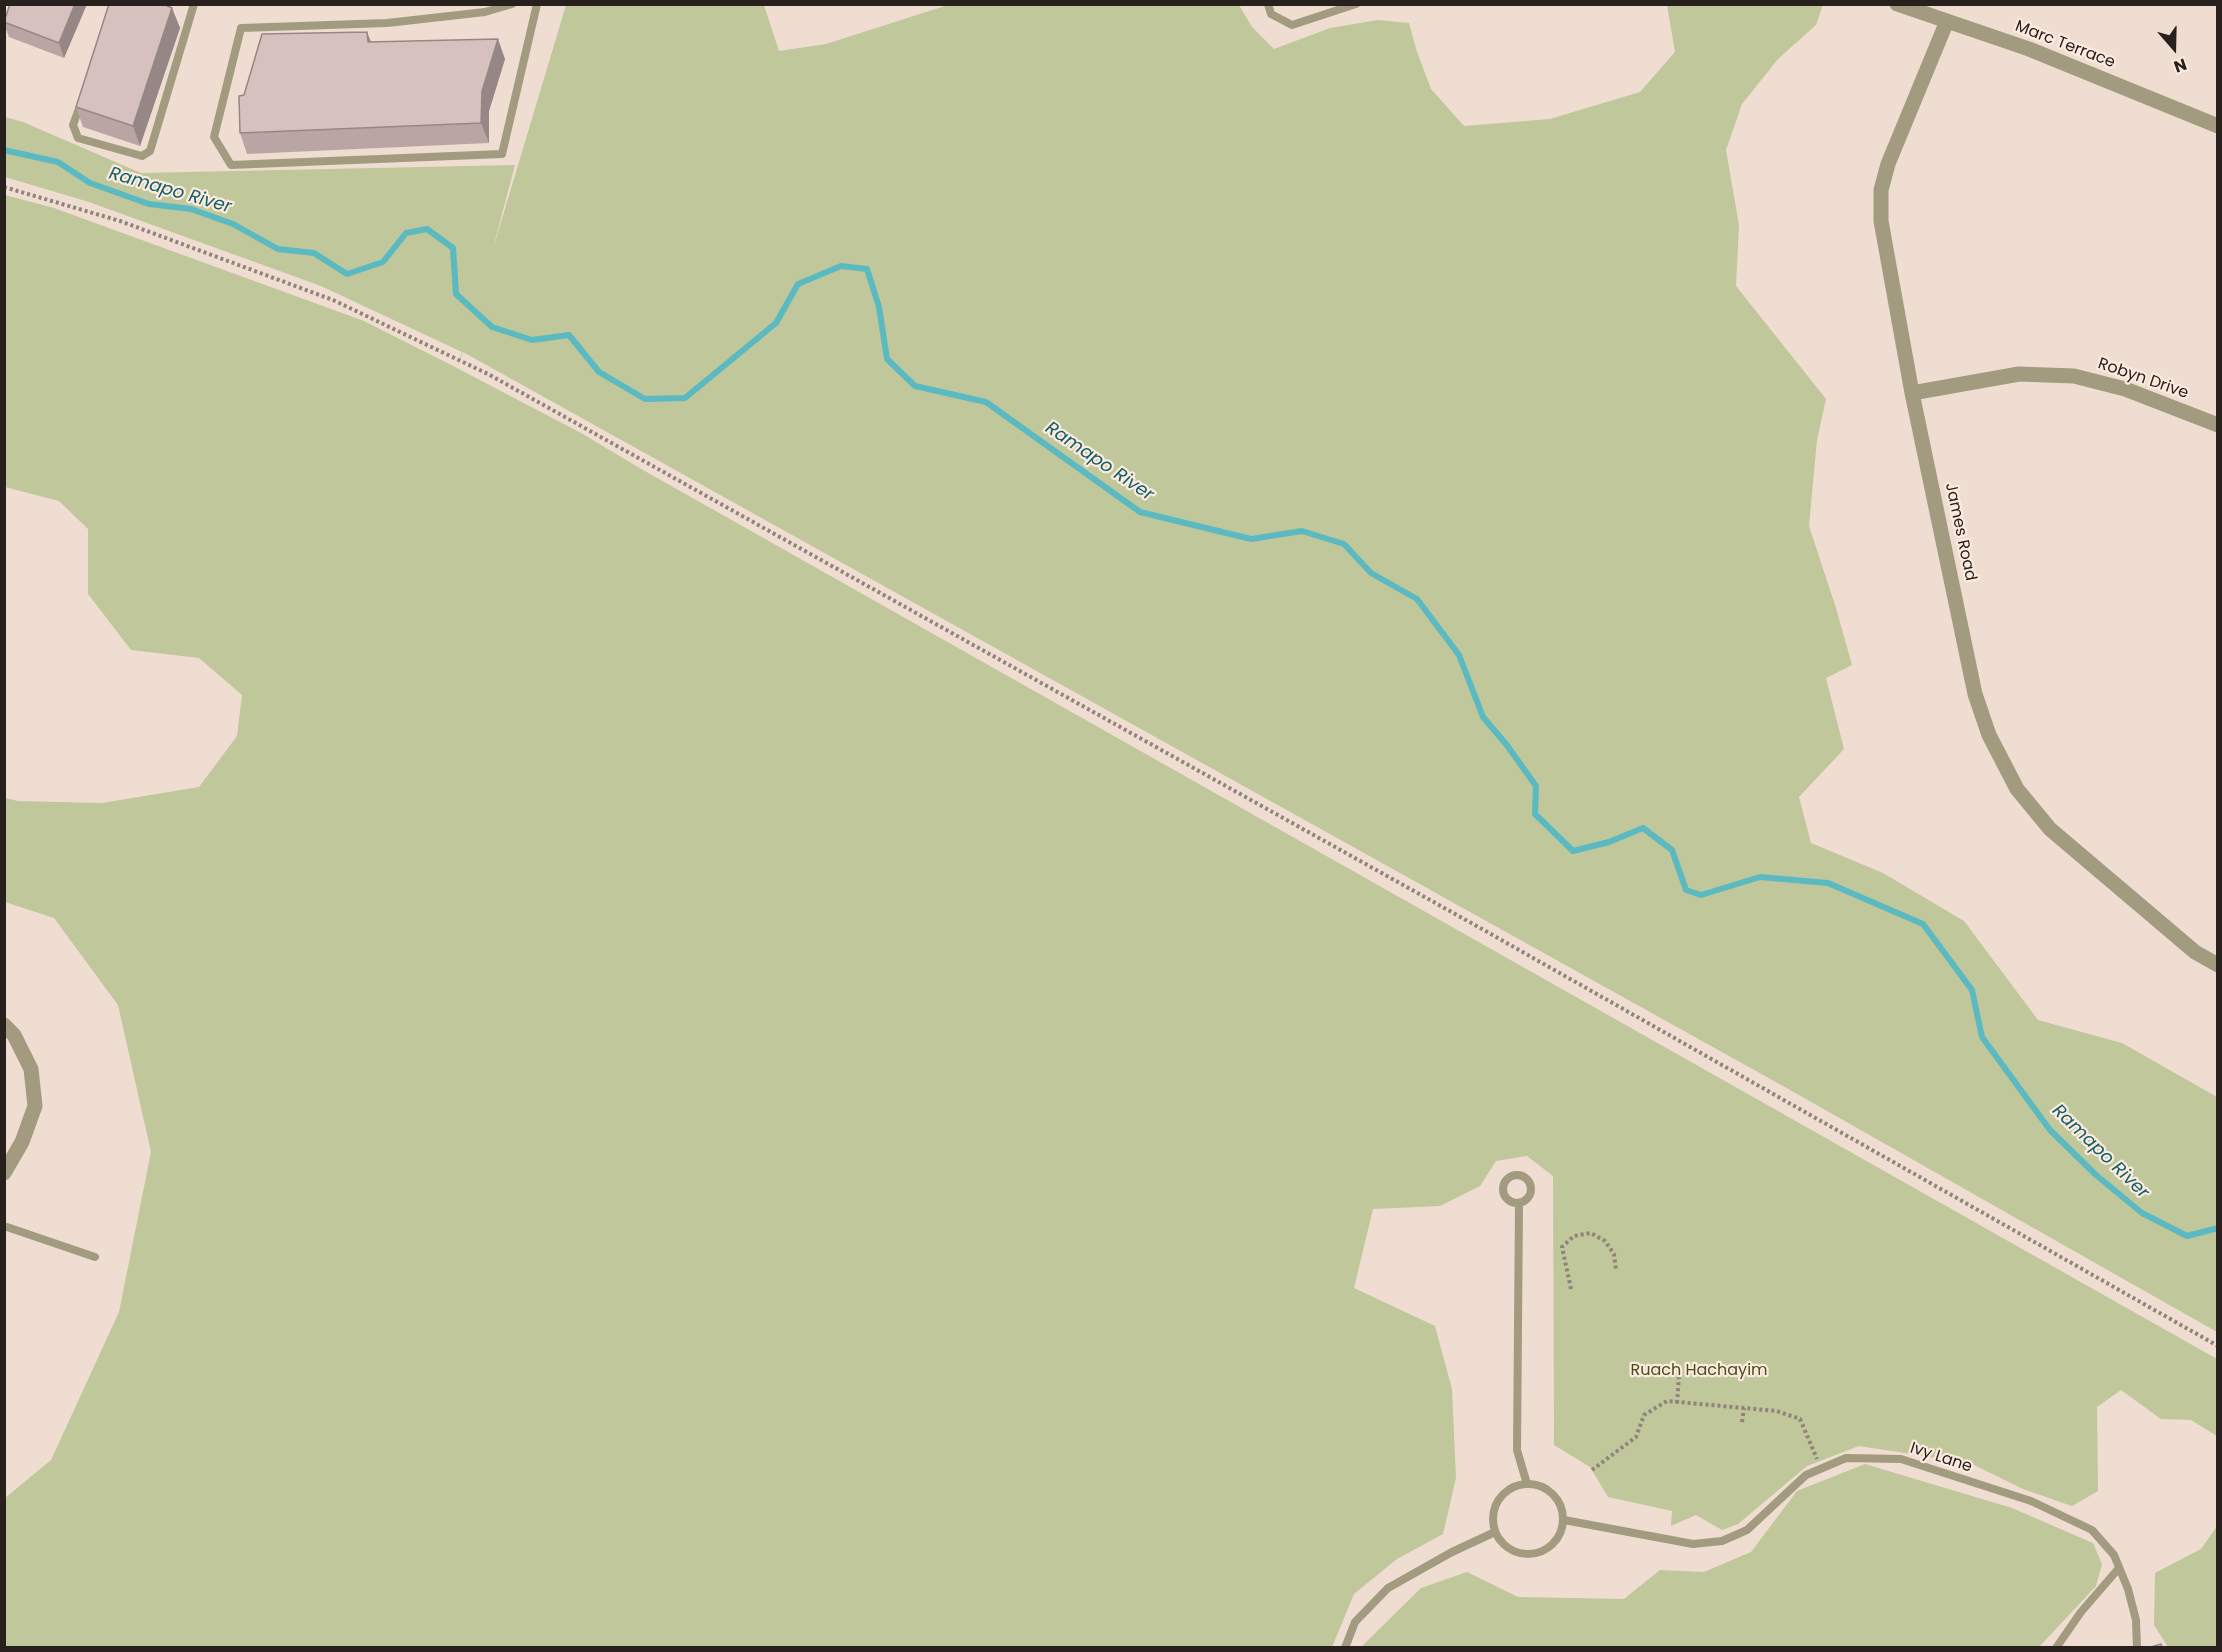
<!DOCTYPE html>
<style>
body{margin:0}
#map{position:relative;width:2222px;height:1652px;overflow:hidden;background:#efddd1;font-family:Poppins,sans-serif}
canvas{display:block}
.frame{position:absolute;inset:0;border:6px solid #27201c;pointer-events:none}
.north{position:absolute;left:2144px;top:18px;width:60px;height:60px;-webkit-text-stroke:4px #fdeadf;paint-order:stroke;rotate:160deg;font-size:16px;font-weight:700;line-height:24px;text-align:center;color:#27201c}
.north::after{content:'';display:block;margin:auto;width:21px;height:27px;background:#27201c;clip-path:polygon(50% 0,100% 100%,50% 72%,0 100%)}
</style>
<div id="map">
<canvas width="2222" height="1652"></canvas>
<div class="frame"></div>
<div class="north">N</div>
</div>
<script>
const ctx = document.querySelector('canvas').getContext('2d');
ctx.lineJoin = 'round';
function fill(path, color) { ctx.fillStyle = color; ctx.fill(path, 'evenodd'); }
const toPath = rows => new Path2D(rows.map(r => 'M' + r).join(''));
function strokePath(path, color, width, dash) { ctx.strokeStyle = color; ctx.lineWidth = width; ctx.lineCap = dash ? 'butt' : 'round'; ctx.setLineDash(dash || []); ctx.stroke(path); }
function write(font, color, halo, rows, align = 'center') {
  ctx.font = font + ' Poppins,sans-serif'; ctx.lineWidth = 4.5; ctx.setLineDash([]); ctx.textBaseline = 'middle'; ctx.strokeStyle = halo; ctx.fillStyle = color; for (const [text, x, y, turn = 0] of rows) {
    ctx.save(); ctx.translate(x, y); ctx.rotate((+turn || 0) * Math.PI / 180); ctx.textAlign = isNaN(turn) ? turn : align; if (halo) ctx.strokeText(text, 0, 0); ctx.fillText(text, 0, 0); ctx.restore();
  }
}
const green = toPath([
 [948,5,1239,5,1252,27,1274,49,1330,28,1378,20,1409,23,1417,52,1431,89,1464,126,1550,119,1640,92,1675,52,1667,5,1823,5,1816,25,1778,59,1742,104,1726,150,1739,225,1736,286,1826,399,1817,440,1809,526,1836,608,1852,665,1826,678,1844,749,1799,797,1811,843,1883,873,1964,921,2038,1020,2122,1043,2217,1097,2217,1332,1783,1086,463,352,457,368,581,433,643,470,2217,1359,2217,1436,2191,1420,2161,1419,2121,1390,2097,1407,2098,1491,2072,1506,2023,1489,1970,1463,1859,1446,1807,1466,1738,1524,1722,1530,1696,1515,1671,1526,1672,1511,1608,1497,1590,1467,1554,1445,1553,1176,1527,1156,1496,1161,1480,1186,1440,1206,1373,1209,1354,1288,1435,1326,1452,1389,1456,1478,1443,1534,1397,1559,1354,1594,1332,1647,5,1647,5,1498,51,1460,119,1312,151,1152,118,1005,54,918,5,902,5,798,18,801,102,803,199,787,237,736,242,695,199,658,131,650,88,594,88,529,59,501,5,487,5,195,54,208,364,321,457,368,462,352,321,286,89,202,5,177,5,117,23,122,141,173,515,165,492,252,566,5,764,5,779,51,826,44],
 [1865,1464,2012,1508,2093,1543,2102,1564,2096,1586,2039,1647,1361,1647,1421,1588,1467,1572,1518,1597,1624,1599,1660,1570,1704,1572,1751,1552,1797,1491],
 [2217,1526,2217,1647,2168,1647,2154,1625,2155,1573,2201,1549]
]);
const stream = toPath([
 [4,150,58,162,90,183,149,204,191,209,233,224,278,249,314,253,347,274,383,262,406,233,427,229,453,248,456,294,492,327,532,340,569,335,599,372,645,399,685,398,776,323,798,284,841,266,867,269,879,307,887,359,915,386,986,402,1140,512,1251,539,1302,531,1344,544,1371,573,1417,599,1459,655,1483,717,1506,744,1536,786,1535,814,1573,851,1609,842,1643,828,1672,850,1686,890,1701,895,1760,877,1828,883,1923,924,1972,990,1982,1037,2050,1130,2096,1175,2142,1213,2187,1236,2218,1228]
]);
const path = toPath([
 [4,187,120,221,333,300,488,374,1482,929,2218,1346],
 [1571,1289,1562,1247,1574,1236,1591,1233,1605,1241,1614,1254,1616,1270],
 [1677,1403,1679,1376],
 [1742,1422,1744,1408],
 [1592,1470,1636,1437,1644,1415,1667,1401,1777,1411,1800,1419,1817,1459]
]);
const service = toPath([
 [512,4,485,12,387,23,241,28,214,137,231,165,502,154,537,4],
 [1268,4,1271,14,1292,25,1356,4],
 [81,103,73,125,78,138,142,156,150,151,194,4],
 '1503 1189a14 14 0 1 1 28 0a14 14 0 1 1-28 0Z',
 [1519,1203,1517,1450,1527,1484],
 [4,1226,95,1257],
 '1493 1519a35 35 0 1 1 70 0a35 35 0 1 1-70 0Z',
 [1564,1520,1693,1544,1722,1541,1747,1530,1806,1475,1846,1458,1901,1459,2031,1501,2092,1530,2114,1555,2128,1589,2136,1620,2137,1648],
 [1345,1648,1355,1622,1388,1588,1452,1552,1495,1532],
 [2056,1648,2081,1612,2119,1568]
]);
const minor = toPath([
 [1897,4,2029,49,2218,126],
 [1947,21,1888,164,1881,190,1881,221,1912,393,1975,694,1989,735,2017,789,2050,829,2195,952,2218,965],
 [1912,393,2019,374,2074,376,2125,389,2218,425],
 [4,1025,14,1035,31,1069,35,1106,22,1142,4,1173]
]);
const wall = toPath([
 [10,4,87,4,64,58,9,37,4,24,4,20],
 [172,8,180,28,140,146,83,127,76,107],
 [371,42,505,59,489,111,489,143,247,154,240,133]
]);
const shadedWall = toPath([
 [75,4,87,4,64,58,59,43],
 [172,8,180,28,140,146,133,126],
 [367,32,375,52,368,42],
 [498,39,505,59,489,111,489,143,481,123,482,91]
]);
const building = toPath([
 [10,4,75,4,59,43,4,22,10,4],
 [109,4,163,4,172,8,133,126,76,107,109,4],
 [367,32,368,42,498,39,482,91,481,123,240,133,239,96,244,95,262,34,367,32],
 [2161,1644,2162,1647,2151,1647,2161,1644]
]);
const streetNames = [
 ["Marc Terrace",2065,45,21],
 ["Robyn Drive",2143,379,19],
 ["James Road",1960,532,78],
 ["Ivy Lane",1941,1458,18]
];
const parkNames = [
 ["Ruach Hachayim",1699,1371]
];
const waterNames = [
 ["Ramapo River",170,191,16],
 ["Ramapo River",1099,462,34],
 ["Ramapo River",2100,1152,44]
];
fill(green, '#bfc79b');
strokePath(stream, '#5bb9c2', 6);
strokePath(path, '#90837b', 4, [3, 3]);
strokePath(service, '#a29b7f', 8);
strokePath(minor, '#a29b7f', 15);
fill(wall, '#b9a6a4');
fill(shadedWall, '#968786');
fill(building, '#d7c1bf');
strokePath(building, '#968786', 1.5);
write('16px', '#27201c', '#fdeadf', streetNames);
write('16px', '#474e1c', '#fdeadf', parkNames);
write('italic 18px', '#116168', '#fdeadf', waterNames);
</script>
